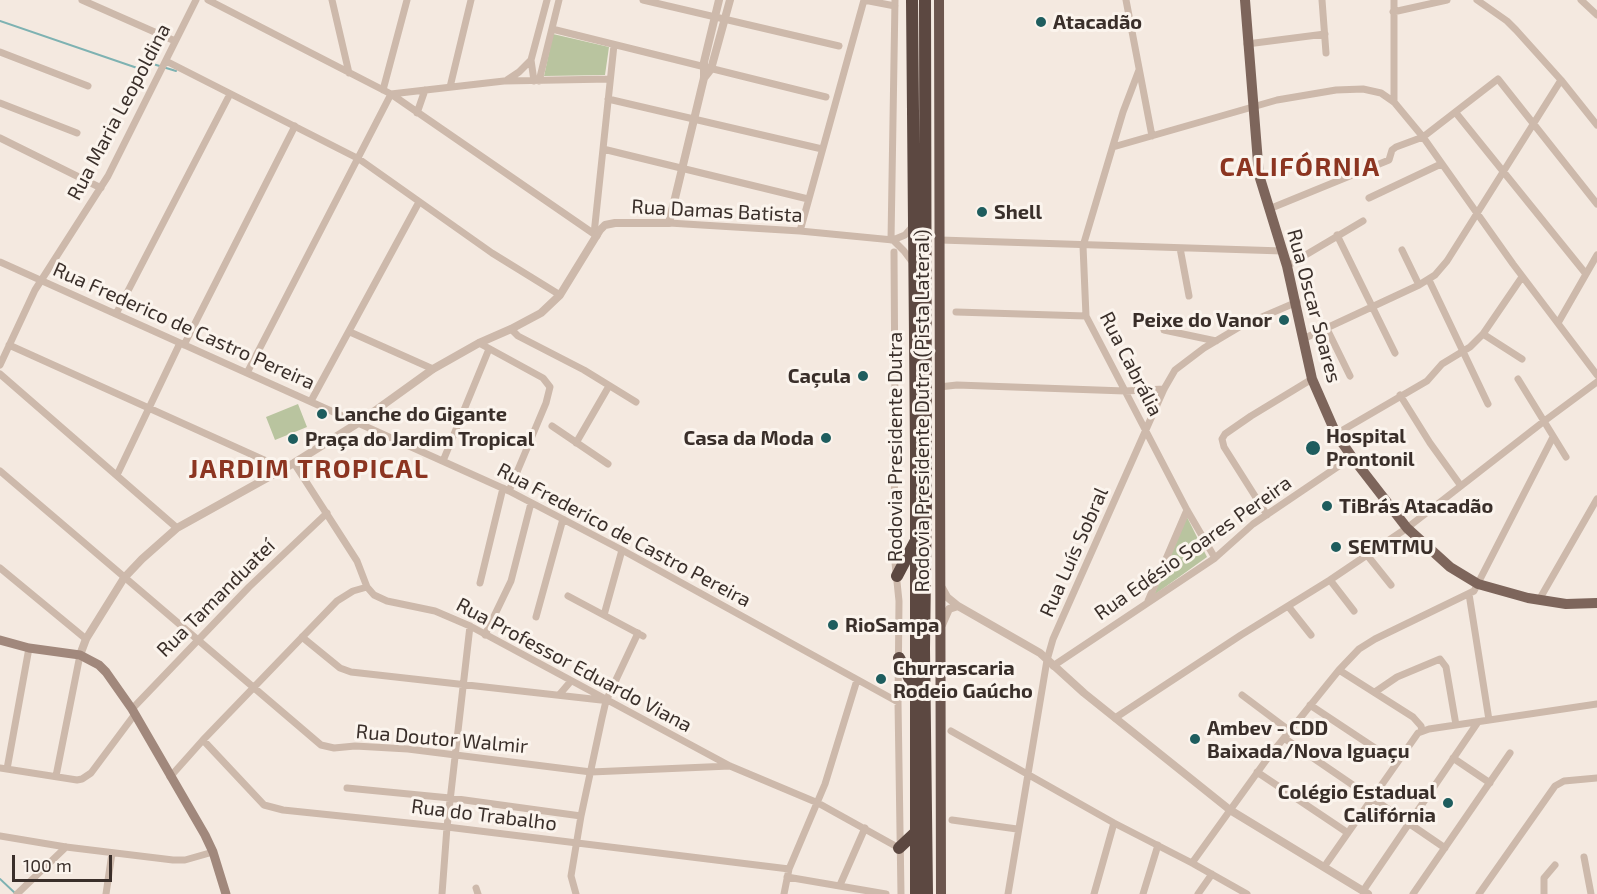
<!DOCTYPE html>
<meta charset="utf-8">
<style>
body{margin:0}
#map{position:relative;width:1597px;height:894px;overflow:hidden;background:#f4e9e0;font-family:"Exo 2",sans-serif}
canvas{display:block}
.scale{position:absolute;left:12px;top:855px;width:100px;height:27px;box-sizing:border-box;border:3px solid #3a2f2a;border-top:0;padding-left:8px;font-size:18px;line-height:21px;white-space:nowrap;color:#3a2f2a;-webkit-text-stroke:4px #fbf4ed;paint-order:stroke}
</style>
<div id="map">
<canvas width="1597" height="894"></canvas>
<div class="scale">100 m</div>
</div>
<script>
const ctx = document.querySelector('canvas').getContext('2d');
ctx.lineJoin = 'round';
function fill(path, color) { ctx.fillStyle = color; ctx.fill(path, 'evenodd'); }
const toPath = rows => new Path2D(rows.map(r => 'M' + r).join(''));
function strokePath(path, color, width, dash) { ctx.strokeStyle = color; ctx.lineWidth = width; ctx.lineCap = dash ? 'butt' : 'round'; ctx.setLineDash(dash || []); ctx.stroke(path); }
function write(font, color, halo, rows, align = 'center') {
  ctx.font = font + ' "Exo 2",sans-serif'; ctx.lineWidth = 6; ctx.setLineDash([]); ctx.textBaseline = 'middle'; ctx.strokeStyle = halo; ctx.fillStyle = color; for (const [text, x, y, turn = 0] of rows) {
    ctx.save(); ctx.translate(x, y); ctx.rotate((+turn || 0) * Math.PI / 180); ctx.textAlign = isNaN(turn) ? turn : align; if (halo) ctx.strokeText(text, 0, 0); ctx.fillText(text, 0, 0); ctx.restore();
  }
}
const green = toPath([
 [553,34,609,47,605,75,544,76],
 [298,404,307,427,275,440,266,417],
 [1187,517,1207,557,1154,595]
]);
const stream = toPath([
 [0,21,146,71,153,64,176,71],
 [0,879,16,894]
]);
const minor = toPath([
 [82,0,175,41],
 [208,0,391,94,597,236],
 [332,0,349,73],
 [643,0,839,46],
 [864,0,895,6],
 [1126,0,1152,136],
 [1322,0,1326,53],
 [1394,0,1394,102],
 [1477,0,1507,21,1516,30,1561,80,1597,125],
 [1581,0,1597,15],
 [1393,12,1447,0],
 [552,29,826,97],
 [1247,44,1325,34],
 [0,52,88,86],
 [531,60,534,81],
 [166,61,359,159,492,253,560,295],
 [1139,70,1123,112,1083,246,1086,316,1187,510,1215,558],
 [507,80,519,72,531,60,547,0],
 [539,81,559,0],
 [450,87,471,0],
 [383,90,407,0],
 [391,94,504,81,610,79],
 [608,99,822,149],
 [0,103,77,133],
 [417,113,425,90],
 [1456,113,1586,274],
 [0,138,101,188],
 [1113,147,1277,100,1336,90,1363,89,1381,93,1394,102,1423,137,1513,264,1597,375],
 [603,149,808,199],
 [1369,198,1441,164],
 [1269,209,1389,160,1392,150,1396,147,1423,137,1498,79,1597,204],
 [669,223,800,231,893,240,905,235,913,226],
 [800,231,864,0],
 [594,234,614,45],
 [1337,235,1395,353],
 [891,240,895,0],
 [893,240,904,251,913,263],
 [940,240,1283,251],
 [1180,248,1189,296],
 [1402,250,1419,285],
 [894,252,895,406,894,553,899,601,898,702,901,894],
 [0,262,509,491,622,550,898,702],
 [1287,266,1363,221],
 [1429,280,1488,404],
 [956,312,1086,316],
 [116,314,230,94],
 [1558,323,1597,255],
 [511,329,518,336,584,370,636,402],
 [1327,329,1350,376],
 [1164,330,1216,341],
 [350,332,433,369],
 [1483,334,1522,359],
 [1303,339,1419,285,1435,275,1447,261,1561,80],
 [479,343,543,378,550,387,546,403,509,491],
 [9,345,284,469],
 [184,345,295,126],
 [0,365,35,290,108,176,196,0],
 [247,373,391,94],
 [0,374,177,528],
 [1518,379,1566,457],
 [939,387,957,385,1125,391,1164,389],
 [1400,395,1430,443,1461,486],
 [311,401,419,202],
 [552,426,608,464],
 [1336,434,1427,381,1442,364,1470,347,1483,334,1522,277],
 [576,443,609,386],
 [443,461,489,349],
 [294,463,357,561,367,587,374,595,387,601,435,611,470,626,730,766,818,803,899,848],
 [0,471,321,745,334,748,355,746,408,749,591,772,730,766],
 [117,475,180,343],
 [1267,515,1224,447,1222,439,1225,434,1251,416,1312,379],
 [1367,555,1391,585],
 [0,568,86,639],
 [1330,580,1354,611],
 [480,583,503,488],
 [1469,594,1489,720],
 [568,596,643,636],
 [1539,600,1597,499],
 [1148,601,1187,510],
 [1288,606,1311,635],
 [604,615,622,550],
 [536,617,563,519],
 [485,635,511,581,531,503],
 [302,637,340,668,351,672,601,700],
 [1053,666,1215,558,1253,524,1352,457],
 [1339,670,1413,717,1421,726,1422,731],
 [1375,692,1397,677,1440,659,1446,667,1456,725],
 [559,695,571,681],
 [1242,695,1290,731],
 [1310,705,1396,762],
 [132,709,249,587,327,513],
 [1115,718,1241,635,1330,580,1407,528,1543,422,1597,382],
 [951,731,1114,823,1192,863,1247,894],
 [1284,738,1445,848],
 [203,740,264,805,283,810,447,827,789,869],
 [1453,758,1490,783],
 [0,768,77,780,82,779,91,773,135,714],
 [7,769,29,648],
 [1257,772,1348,833],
 [56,776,80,655],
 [170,777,203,740,337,601,353,591,367,587],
 [347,788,450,798,581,816],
 [952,820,1017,829],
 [0,836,66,847,173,860,185,860,213,852],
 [1584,857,1591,894],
 [1192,863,1267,759,1339,670,1359,649,1375,639,1474,591,1553,437],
 [1324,867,1418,733,1429,729,1597,704],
 [787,877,886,894],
 [840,885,865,828],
 [476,888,478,894],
 [1363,891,1478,722],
 [17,894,66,847],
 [106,894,112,853],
 [442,894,447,827,470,626],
 [576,894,571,876,581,816,602,718,606,701,638,633],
 [784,894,789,869,825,784,857,680],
 [1008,894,1047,660,1053,639,1164,389,1175,370,1204,348,1241,326,1297,302],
 [1094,894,1114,823],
 [1143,894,1158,845],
 [1198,894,1212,874],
 [1413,894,1510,753],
 [1479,894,1555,786,1564,781,1597,778],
 [1544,894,1544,878,1555,865]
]);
const tertiary = toPath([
 [704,78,711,69,730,0],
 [942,588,947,597,958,606,1040,653,1084,693,1230,810,1368,894],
 [942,625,949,609,958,606],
 [80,655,86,639,124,578,142,559,177,528,294,463,358,423,433,369,479,343,511,329,541,313,560,295,600,230,605,225,615,223,669,223,704,78,704,62,719,0]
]);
const secondary = toPath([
 [0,640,29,648,80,655,99,665,106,672,132,709,205,835,213,852,226,894]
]);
const primary = toPath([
 [1245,0,1259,175,1287,266,1312,379,1336,434,1352,457,1407,528,1450,567,1478,584,1528,598,1566,604,1597,603]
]);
const trunk = toPath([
 [939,0,941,894]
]);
const motorway = toPath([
 [912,0,916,449,916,894],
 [925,0,926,496,924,649,927,894],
 [897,576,915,542],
 [899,658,915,689],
 [899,848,916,832]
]);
const markers = [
 [1041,22,6,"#1e5d5e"],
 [982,212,6,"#1e5d5e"],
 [1284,320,6,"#1e5d5e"],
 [863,376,6,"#1e5d5e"],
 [322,414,6,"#1e5d5e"],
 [826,438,6,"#1e5d5e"],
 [293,439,6,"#1e5d5e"],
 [1313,448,8,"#1e5d5e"],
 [1327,506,6,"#1e5d5e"],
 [1336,547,6,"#1e5d5e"],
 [833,625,6,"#1e5d5e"],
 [881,679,6,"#1e5d5e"],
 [1195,739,6,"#1e5d5e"],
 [1448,803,6,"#1e5d5e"]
];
const poiNames = [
 ["Atacadão",1053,22],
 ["Shell",994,212],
 ["Peixe do Vanor",1272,320,"right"],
 ["Caçula",851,376,"right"],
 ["Lanche do Gigante",334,414],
 ["Hospital",1326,436],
 ["Prontonil",1326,459],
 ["Casa da Moda",814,438,"right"],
 ["Praça do Jardim Tropical",305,439],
 ["TiBrás Atacadão",1339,506],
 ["SEMTMU",1348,547],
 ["RioSampa",845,625],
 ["Churrascaria",893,668],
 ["Rodeio Gaúcho",893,691],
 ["Ambev - CDD",1207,728],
 ["Baixada/Nova Iguaçu",1207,751],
 ["Colégio Estadual",1436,792,"right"],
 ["Califórnia",1436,815,"right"]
];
const streetNames = [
 ["Rua Maria Leopoldina",119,112,-62],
 ["Rua Damas Batista",717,211,3],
 ["Rua Oscar Soares",1314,306,75],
 ["Rua Frederico de Castro Pereira",184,326,24],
 ["Rua Cabrália",1131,364,63],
 ["Rodovia Presidente Dutra (Pista Lateral)",922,411,-90],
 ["Rodovia Presidente Dutra",895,447,-90],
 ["Rua Frederico de Castro Pereira",624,535,28],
 ["Rua Edésio Soares Pereira",1193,548,-35],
 ["Rua Luís Sobral",1074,552,-66],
 ["Rua Tamanduateí",216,598,-45],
 ["Rua Professor Eduardo Viana",574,665,28],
 ["Rua Doutor Walmir",442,739,5],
 ["Rua do Trabalho",484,815,7]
];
const districtNames = [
 ["CALIFÓRNIA",1300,167],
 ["JARDIM TROPICAL",309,469]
];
fill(green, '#b9c49f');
strokePath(stream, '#7eb2b2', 2);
strokePath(minor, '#cdb9ab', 7);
strokePath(tertiary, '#cdb9ab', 8);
strokePath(secondary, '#a1887c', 9);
strokePath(primary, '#7d655b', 10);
strokePath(trunk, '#6c564e', 10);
strokePath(motorway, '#5c4841', 12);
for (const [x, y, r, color] of markers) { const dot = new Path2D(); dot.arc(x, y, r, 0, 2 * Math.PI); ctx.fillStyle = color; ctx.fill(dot); strokePath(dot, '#fbf4ed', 2); }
write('bold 20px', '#3a2f2a', '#fbf4ed', poiNames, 'left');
write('20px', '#3a2f2a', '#fbf4ed', streetNames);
ctx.letterSpacing = '1.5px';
write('bold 26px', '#8c3521', '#fbf4ed', districtNames);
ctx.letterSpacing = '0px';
</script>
